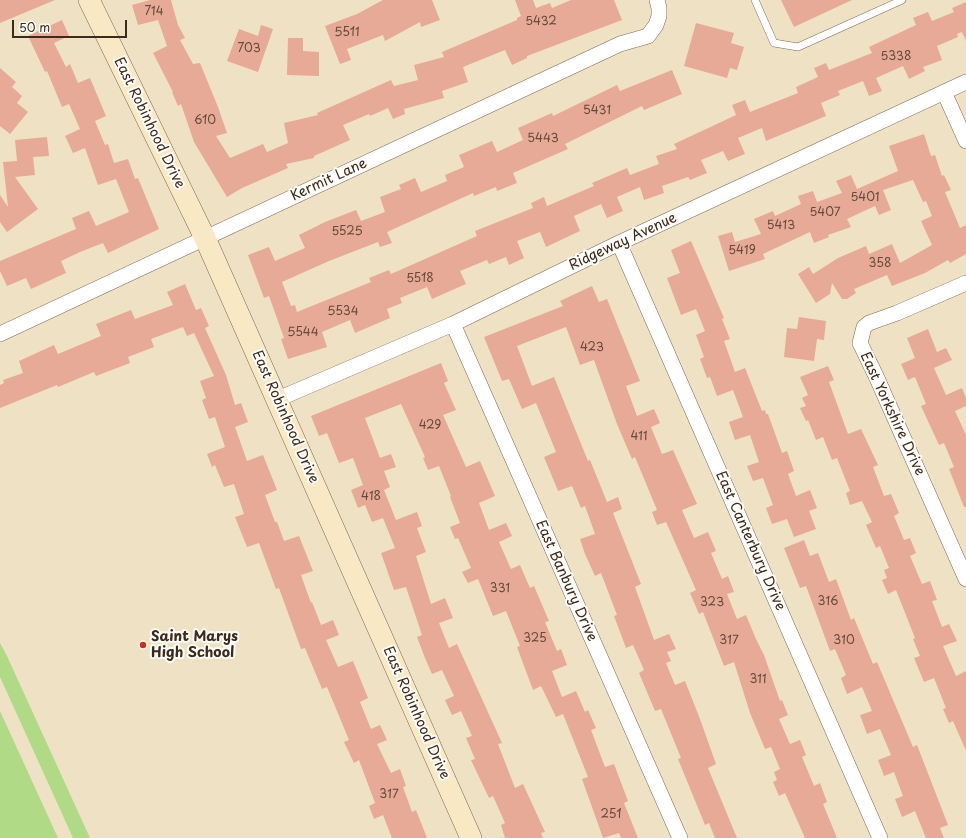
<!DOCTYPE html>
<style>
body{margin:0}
#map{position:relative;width:966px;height:838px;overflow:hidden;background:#efe2c4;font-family:"Playpen Sans",sans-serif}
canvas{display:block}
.scale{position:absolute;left:12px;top:20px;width:115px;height:18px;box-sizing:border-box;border:2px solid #3b2a1e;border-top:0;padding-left:5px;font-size:12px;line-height:14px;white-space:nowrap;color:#3b2a1e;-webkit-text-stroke:3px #fdfcf7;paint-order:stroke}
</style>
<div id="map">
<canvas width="966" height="838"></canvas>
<div class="scale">50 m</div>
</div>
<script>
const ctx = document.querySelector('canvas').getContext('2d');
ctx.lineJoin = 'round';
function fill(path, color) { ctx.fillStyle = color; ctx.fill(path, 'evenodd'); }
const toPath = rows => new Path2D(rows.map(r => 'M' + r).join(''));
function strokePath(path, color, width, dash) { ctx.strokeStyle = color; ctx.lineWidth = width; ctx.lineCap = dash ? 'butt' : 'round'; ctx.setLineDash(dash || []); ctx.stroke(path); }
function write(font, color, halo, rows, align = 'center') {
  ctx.font = font + ' "Playpen Sans",sans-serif'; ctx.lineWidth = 4; ctx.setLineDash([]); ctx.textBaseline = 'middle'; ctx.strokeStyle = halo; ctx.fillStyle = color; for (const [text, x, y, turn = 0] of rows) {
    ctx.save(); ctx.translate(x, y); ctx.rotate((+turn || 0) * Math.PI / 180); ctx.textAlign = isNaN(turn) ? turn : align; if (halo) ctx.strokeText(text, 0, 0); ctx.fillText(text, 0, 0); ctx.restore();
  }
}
const green = toPath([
 [0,643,7,656,90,838,73,838,0,677],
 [0,711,58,838,0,838]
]);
const building = toPath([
 [0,0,55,0,0,23],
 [150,0,171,0,178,25,185,38,180,40,193,64,200,63,218,107,227,133,216,136,230,158,263,144,267,152,288,143,284,123,318,115,317,113,391,80,394,86,418,80,414,65,444,57,442,52,517,20,517,18,521,16,515,0,533,0,536,8,550,3,552,8,571,0,614,0,622,20,527,56,527,58,512,65,505,50,463,67,468,82,442,91,444,98,404,109,405,114,393,119,388,108,370,116,369,114,343,125,350,140,314,156,314,158,286,164,288,168,242,188,227,197,194,142,181,104,178,106,172,92,173,92,153,53,167,46,158,20,138,25,132,5],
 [383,0,432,0,440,20,421,27,420,22,385,41,383,35,347,49,351,60,340,64,325,26,357,14],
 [781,0,852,0,794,27],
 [966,2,966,41,962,32,957,34,958,37,937,46,942,60,923,67,925,71,909,79,903,66,876,78,882,91,869,96,863,81,838,91,840,95,821,103,826,116,766,141,762,128,738,138,745,154,728,161,723,151,701,160,707,173,690,180,688,177,662,186,664,193,644,200,640,187,617,197,623,211,607,218,601,204,574,216,580,231,546,247,540,232,517,241,524,258,509,265,506,257,489,264,487,260,460,271,466,284,432,299,427,287,400,298,402,303,387,309,390,318,355,333,350,320,322,332,327,347,288,359,281,339,284,338,269,296,264,298,248,255,269,247,275,261,305,248,299,235,325,222,356,210,361,221,385,212,380,197,401,189,399,185,415,178,421,192,447,181,445,175,464,167,459,155,492,141,497,152,523,140,518,128,552,113,553,116,617,85,620,91,672,70,682,94,644,110,642,106,565,144,568,149,513,173,517,183,497,191,496,187,474,196,473,193,387,232,392,243,380,247,378,242,329,261,282,282,291,306,295,305,297,312,371,282,369,278,389,270,391,274,477,236,475,231,533,208,531,203,544,197,547,206,594,186,592,183,627,168,630,175,659,164,656,156,677,149,674,144,736,115,732,105,745,100,750,112,798,93,796,87,818,77,814,68,826,63,829,70,872,53,869,47,916,25,913,18,928,12,932,21,954,12,952,8],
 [62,20,69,36,54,43,66,67,70,64,78,83,90,78,106,116,95,121,105,145,108,144,114,163,128,159,135,179,138,178,159,229,108,253,103,243,80,252,61,261,66,273,31,289,26,278,7,286,0,271,0,261,76,229,72,218,89,211,96,226,129,212,116,179,98,185,85,148,73,153,65,136,80,129,69,104,62,107,47,71,45,72,28,36],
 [696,23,734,33,731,43,744,47,737,70,730,68,727,78,684,66],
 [261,25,273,29,258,72,227,61,239,29,258,36],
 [288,38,303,38,303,51,319,52,319,76,287,75],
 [0,68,16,82,12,87,22,96,17,103,28,112,10,134,0,126],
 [924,134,931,156,935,155,942,176,944,175,951,190,945,192,960,228,966,225,966,254,950,263,948,260,925,273,892,286,887,275,854,289,856,293,847,299,842,299,832,283,830,294,816,303,798,274,809,267,813,274,838,258,866,246,869,254,892,244,900,263,932,245,921,221,932,216,926,201,923,202,913,180,883,190,891,210,879,215,875,206,847,219,851,227,828,235,829,237,814,243,810,232,763,254,765,259,729,271,718,236,732,232,735,242,761,234,754,219,773,211,775,216,801,204,798,196,813,191,817,202,842,193,836,181,851,175,857,189,898,171,889,146],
 [47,137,49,156,33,157,35,175,15,177,38,209,7,232,0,222,0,195,8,207,3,162,17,161,15,140],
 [691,241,724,318,722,319,730,339,724,341,735,372,745,368,762,411,765,410,766,414,768,414,782,453,787,451,794,471,788,474,796,496,810,490,817,508,809,511,816,529,794,537,787,519,772,524,766,508,773,505,763,478,753,481,747,466,759,462,750,435,735,440,729,422,743,417,733,390,717,396,710,377,707,378,700,359,704,357,696,335,705,331,696,309,681,315,667,278,680,273,671,250],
 [185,284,196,310,201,308,209,326,205,328,226,375,235,405,241,403,248,422,235,427,247,461,263,455,277,490,265,495,275,522,277,522,284,541,299,536,313,571,301,575,311,603,312,602,321,625,333,620,339,635,326,640,338,667,353,661,368,698,360,702,371,729,380,725,387,740,377,744,391,773,400,769,406,786,403,787,412,812,416,810,427,838,392,838,383,815,374,819,369,806,375,803,359,760,354,763,344,742,349,740,327,687,322,689,305,648,301,649,279,588,276,589,259,543,247,547,235,517,244,514,234,484,224,487,215,465,212,467,207,454,225,447,215,417,209,419,202,400,206,398,200,381,214,376,194,333,187,336,183,327,151,339,154,347,128,357,130,363,96,376,94,372,58,387,57,385,0,408,0,385,4,383,3,380,23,373,19,361,54,345,58,354,101,336,96,324,131,310,135,319,173,305,167,292],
 [592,286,599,302,607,299,640,381,626,386,637,416,654,409,660,423,651,427,662,454,673,450,697,504,682,510,694,538,708,532,716,551,711,553,722,579,728,576,734,592,727,594,737,619,746,615,756,639,764,655,780,701,782,700,788,715,779,719,790,744,800,740,806,755,802,757,814,786,820,783,827,802,823,804,837,838,805,838,785,793,779,796,773,782,777,780,774,772,780,769,771,747,765,749,750,713,734,662,724,666,703,612,699,614,690,593,696,590,666,522,657,525,652,512,657,510,635,457,632,459,617,424,594,360,580,365,566,327,517,346,532,386,554,377,588,461,590,460,607,502,618,497,622,509,613,513,641,584,635,587,654,640,669,634,676,649,667,652,671,661,666,663,675,685,685,681,700,719,716,764,708,768,737,838,715,838,709,823,705,825,678,759,681,758,661,709,655,711,639,673,644,670,633,645,626,648,614,616,617,615,601,573,595,576,585,554,580,539,595,534,585,506,581,508,572,486,558,491,544,457,556,452,536,403,522,409,509,379,502,381,484,337,563,306,560,301],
 [799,317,826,321,824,340,817,339,814,361,784,357,787,328,797,329],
 [928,329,937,352,946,348,952,360,934,368,946,395,962,388,966,398,966,406,955,411,966,435,966,507,964,507,949,469,954,467,944,443,939,445,921,406,926,404,915,377,908,380,901,364,915,358,907,338],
 [441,363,448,381,444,383,456,410,443,415,466,467,480,461,495,496,479,503,489,530,506,523,512,536,499,542,511,569,520,565,530,588,534,586,549,621,545,622,557,651,561,649,567,665,552,671,562,697,576,691,585,712,588,710,596,728,591,730,605,767,614,764,628,801,624,803,638,838,621,838,619,833,603,838,582,779,588,777,563,714,556,717,541,686,533,690,517,647,520,646,506,611,493,616,478,579,468,583,462,572,471,568,458,538,455,539,450,527,460,523,450,497,451,496,439,466,428,470,423,458,425,457,401,404,365,418,380,458,391,454,396,467,384,471,390,487,384,490,396,520,417,512,422,526,417,528,426,552,416,556,431,604,445,598,453,618,439,623,449,648,457,644,502,743,498,744,515,788,523,784,545,832,541,833,543,838,505,838,501,825,505,823,493,796,489,798,471,760,475,759,466,738,472,736,461,711,452,715,445,700,454,696,442,670,432,674,425,658,417,637,422,635,406,587,394,590,381,553,395,548,383,518,372,522,365,505,358,508,351,490,363,485,353,458,339,463,327,433,319,436,311,416],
 [828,366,834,380,829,382,848,434,861,429,878,465,873,467,884,496,891,494,899,513,894,516,904,540,910,538,916,553,910,556,922,584,930,581,937,600,932,601,942,627,949,624,957,641,943,646,956,676,966,671,966,751,953,721,949,723,943,709,946,708,934,678,924,682,914,658,920,656,913,639,915,638,896,590,888,594,882,580,887,578,884,570,889,568,880,546,876,548,866,525,872,522,862,501,850,505,846,493,850,491,837,458,832,460,823,437,816,440,808,420,806,421,800,408,806,406,802,398,808,395,800,377],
 [804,540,810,556,818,553,829,582,836,579,851,620,854,618,873,664,877,662,913,747,917,745,948,825,940,828,944,838,926,838,915,811,902,817,895,799,903,796,894,772,884,776,878,760,891,755,880,729,867,734,860,715,872,711,862,687,847,694,841,678,846,675,835,649,830,651,806,586,800,588,784,548]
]);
const lane = toPath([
 [755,0,774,43,798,47,902,0]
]);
const street = toPath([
 [944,92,966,141],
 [619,243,880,838],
 [966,283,897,313,869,323,864,327,860,343,876,376,966,579],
 [453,324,680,838],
 [0,334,620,44,648,36,656,25,659,16,659,8,657,0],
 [278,399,453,324,619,243,966,82]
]);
const secondary = toPath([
 [89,0,205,238,471,838]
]);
const markers = [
 [143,645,4,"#c8321e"]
];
const numberNames = [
 ["714",154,12],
 ["5432",541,22],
 ["5511",347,33],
 ["703",249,49],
 ["5338",896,57],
 ["5431",597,111],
 ["610",205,121],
 ["5443",543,139],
 ["5401",865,198],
 ["5407",825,213],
 ["5413",781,226],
 ["5525",347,232],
 ["5419",742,251],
 ["358",880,264],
 ["5518",420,279],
 ["5534",343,312],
 ["5544",303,333],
 ["423",592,348],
 ["429",430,426],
 ["411",639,437],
 ["418",371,497],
 ["331",500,589],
 ["316",828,602],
 ["323",712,603],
 ["325",535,639],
 ["317",729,641],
 ["310",844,641],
 ["311",758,680],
 ["317",389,795],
 ["251",611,815]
];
const streetNames = [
 ["East Robinhood Drive",149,123,64],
 ["Kermit Lane",329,180,-25],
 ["Ridgeway Avenue",623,242,-25],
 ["East Yorkshire Drive",892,414,65],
 ["East Robinhood Drive",285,417,66],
 ["East Canterbury Drive",750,541,66],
 ["East Banbury Drive",566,581,66],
 ["East Robinhood Drive",416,713,66]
];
const poiNames = [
 ["Saint Marys",151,637],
 ["High School",151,653]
];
fill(green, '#b0da86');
fill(building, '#e6aa96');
strokePath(lane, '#7a6a58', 8);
strokePath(street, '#7a6a58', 16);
strokePath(secondary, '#7a6a58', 22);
strokePath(lane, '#fff', 7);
strokePath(street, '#fff', 15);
strokePath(secondary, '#f8e8c3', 21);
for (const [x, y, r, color] of markers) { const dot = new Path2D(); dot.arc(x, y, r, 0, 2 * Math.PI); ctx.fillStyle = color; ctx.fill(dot); strokePath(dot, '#fdfcf7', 1.5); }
write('12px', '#664a3c', null, numberNames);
write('14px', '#3b2a1e', '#fdfcf7', streetNames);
write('bold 14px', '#3b2a1e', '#fdfcf7', poiNames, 'left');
</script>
